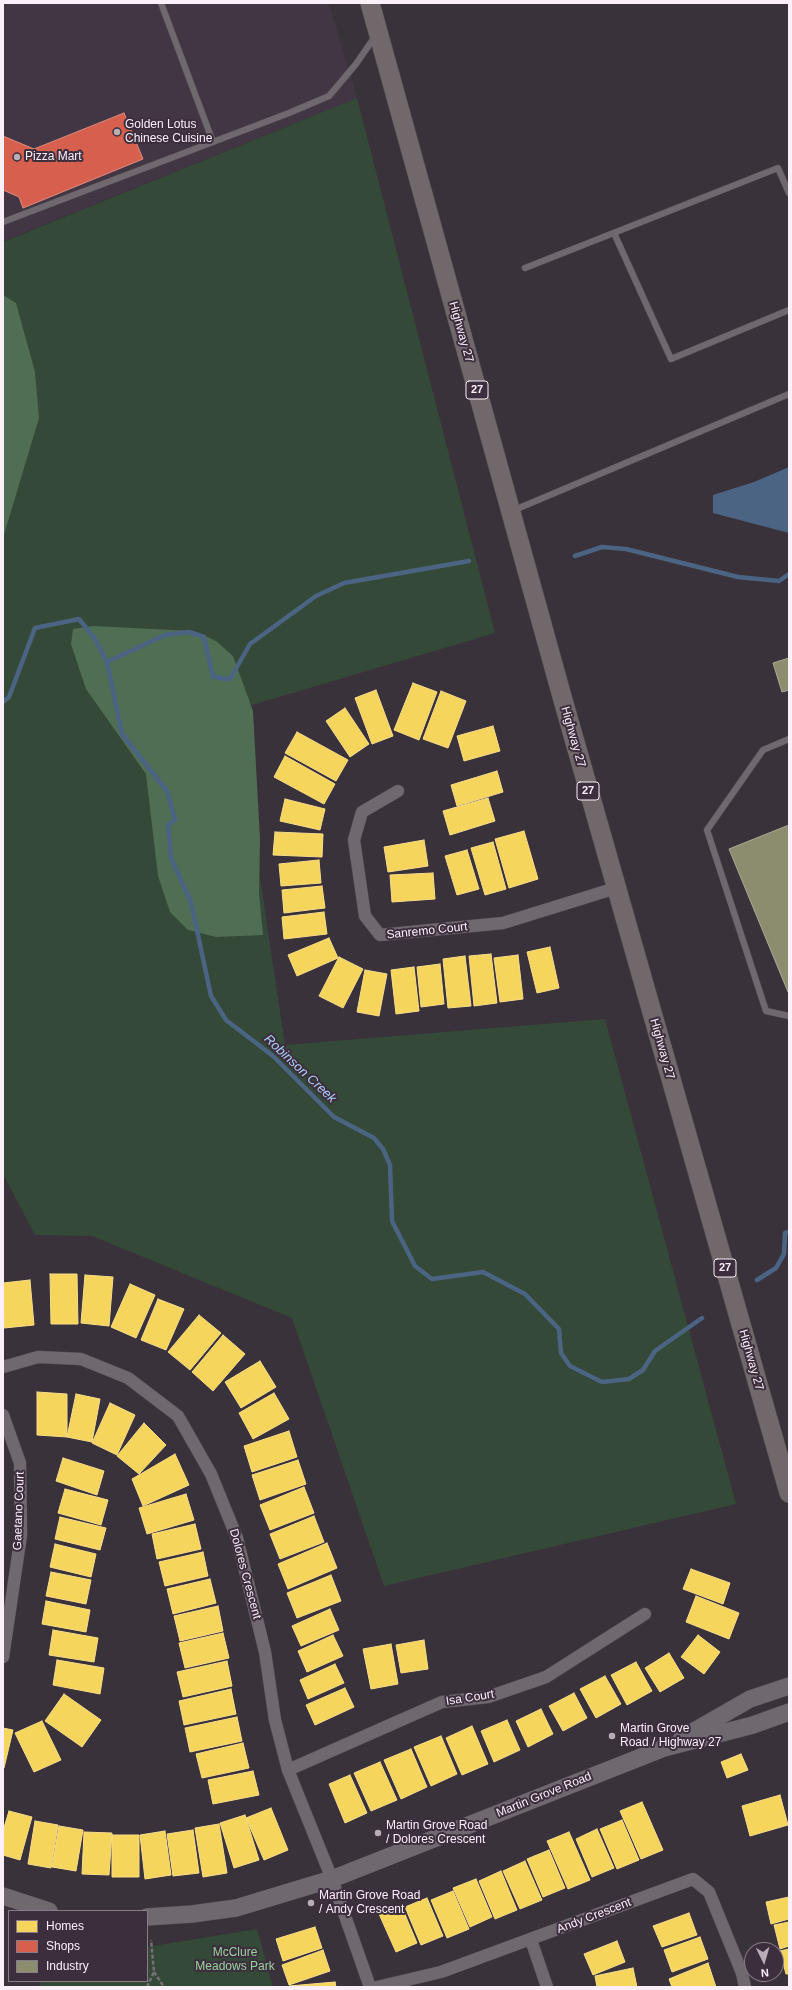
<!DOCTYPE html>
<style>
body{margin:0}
#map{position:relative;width:792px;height:1990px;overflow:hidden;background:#3a323a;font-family:Arial,sans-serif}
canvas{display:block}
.frame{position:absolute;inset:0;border:4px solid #fbf0fa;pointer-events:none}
.legend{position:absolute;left:8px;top:1910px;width:140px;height:72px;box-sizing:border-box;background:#3d2e3d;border:1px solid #897c89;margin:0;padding:5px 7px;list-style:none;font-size:12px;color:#fbf0fa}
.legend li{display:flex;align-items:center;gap:8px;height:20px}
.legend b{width:20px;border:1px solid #897c89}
.north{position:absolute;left:744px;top:1942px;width:40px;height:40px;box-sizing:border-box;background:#3d2e3d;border:1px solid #897c89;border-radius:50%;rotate:175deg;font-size:11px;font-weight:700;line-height:16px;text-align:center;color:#fbf0fa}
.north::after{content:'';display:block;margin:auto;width:14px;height:18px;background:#b7aeb7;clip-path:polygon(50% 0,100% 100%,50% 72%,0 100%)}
</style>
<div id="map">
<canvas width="792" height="1990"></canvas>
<div class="frame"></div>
<ul class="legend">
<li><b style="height:11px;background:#f6d55c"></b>Homes</li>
<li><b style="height:11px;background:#d6604d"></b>Shops</li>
<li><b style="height:11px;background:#8c8c6e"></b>Industry</li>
</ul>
<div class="north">N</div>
</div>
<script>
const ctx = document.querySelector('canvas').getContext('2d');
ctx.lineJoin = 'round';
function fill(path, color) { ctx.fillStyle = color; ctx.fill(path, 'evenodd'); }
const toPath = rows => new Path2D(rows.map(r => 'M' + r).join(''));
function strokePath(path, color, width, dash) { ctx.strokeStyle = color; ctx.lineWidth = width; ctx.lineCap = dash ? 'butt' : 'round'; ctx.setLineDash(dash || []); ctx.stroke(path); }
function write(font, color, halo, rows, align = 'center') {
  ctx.font = font + ' Arial,sans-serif'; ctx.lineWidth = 4; ctx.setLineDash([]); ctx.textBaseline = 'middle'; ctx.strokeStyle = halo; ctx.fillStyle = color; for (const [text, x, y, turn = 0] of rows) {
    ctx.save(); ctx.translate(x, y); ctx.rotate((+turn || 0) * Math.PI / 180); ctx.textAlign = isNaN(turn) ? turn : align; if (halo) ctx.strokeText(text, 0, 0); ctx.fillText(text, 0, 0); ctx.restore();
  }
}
const commercial = toPath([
 [3,3,329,3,357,98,3,241]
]);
const green = toPath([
 [357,98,495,633,235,710,285,1045,605,1019,736,1504,384,1586,292,1318,92,1236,35,1235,3,1174,3,242],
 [257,1929,273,1987,39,1987,41,1981,147,1981,147,1947]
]);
const forest = toPath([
 [3,295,16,303,35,372,39,418,3,538],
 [93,626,194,631,216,641,233,656,253,711,260,839,259,894,263,935,216,937,188,930,170,912,158,876,146,774,86,689,71,644,73,629]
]);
const water = toPath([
 [789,467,789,533,713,513,713,495,754,482]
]);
const homes = toPath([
 [413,683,437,692,419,740,394,730,413,683],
 [376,690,393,736,372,744,355,698,376,690],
 [441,691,466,701,448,748,423,739,441,691],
 [345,708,369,744,350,757,326,721,345,708],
 [493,726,500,751,464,761,457,736,493,726],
 [297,732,348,760,336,781,285,753,297,732],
 [285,756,335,784,324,804,274,777,285,756],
 [497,771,503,792,457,806,451,785,497,771],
 [488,798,495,821,450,835,443,811,488,798],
 [285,799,325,809,320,830,280,821,285,799],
 [524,831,538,879,509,888,495,839,524,831],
 [275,832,323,834,322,857,273,855,275,832],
 [424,840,428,866,388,872,384,847,424,840],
 [493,842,506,889,485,895,471,848,493,842],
 [467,850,479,889,457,895,445,856,467,850],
 [319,860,321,883,281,886,279,864,319,860],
 [433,873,435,899,392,902,390,875,433,873],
 [322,886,325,908,284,913,282,890,322,886],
 [324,912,327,934,284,939,282,917,324,912],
 [329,938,338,958,297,976,288,955,329,938],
 [550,947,559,988,537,993,527,952,550,947],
 [491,954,497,1003,474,1006,469,956,491,954],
 [518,955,523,999,500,1002,494,958,518,955],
 [465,956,471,1006,448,1008,443,959,465,956],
 [339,957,363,969,343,1008,319,996,339,957],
 [440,964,444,1004,421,1007,417,967,440,964],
 [414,967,419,1011,396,1014,391,970,414,967],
 [365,970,387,974,379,1016,357,1012,365,970],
 [50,1274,77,1274,78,1324,51,1324,50,1274],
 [85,1275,113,1277,109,1326,81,1323,85,1275],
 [30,1280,34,1325,4,1328,3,1283,30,1280],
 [130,1284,155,1295,136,1338,111,1327,130,1284],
 [158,1299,184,1309,166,1350,141,1340,158,1299],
 [199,1315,221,1333,190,1370,168,1352,199,1315],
 [223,1335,245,1354,213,1391,192,1372,223,1335],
 [260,1361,276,1387,241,1408,225,1382,260,1361],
 [37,1392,67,1394,67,1437,37,1435,37,1392],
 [274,1393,289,1419,253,1439,239,1413,274,1393],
 [76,1394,100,1399,92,1442,67,1437,76,1394],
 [110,1403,135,1415,117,1455,92,1443,110,1403],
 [144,1423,166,1445,139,1474,117,1456,144,1423],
 [289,1431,297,1457,252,1472,244,1446,289,1431],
 [175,1454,189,1485,143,1506,132,1479,175,1454],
 [63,1458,104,1471,97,1495,56,1481,63,1458],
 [298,1460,306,1484,260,1500,252,1475,298,1460],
 [304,1487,314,1513,270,1530,260,1505,304,1487],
 [65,1489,108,1500,101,1525,58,1513,65,1489],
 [186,1494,194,1520,147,1534,139,1508,186,1494],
 [314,1516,324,1542,280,1559,270,1534,314,1516],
 [60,1517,106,1528,100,1550,55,1539,60,1517],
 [195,1524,201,1549,157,1559,152,1534,195,1524],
 [327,1543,337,1568,288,1589,278,1564,327,1543],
 [55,1544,96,1554,91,1577,50,1567,55,1544],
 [203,1552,208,1576,165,1586,159,1562,203,1552],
 [691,1569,730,1583,723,1604,683,1589,691,1569],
 [51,1572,91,1580,86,1604,46,1596,51,1572],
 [331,1575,341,1601,297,1618,287,1593,331,1575],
 [210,1579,216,1603,173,1614,167,1589,210,1579],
 [696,1596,739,1613,729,1639,686,1622,696,1596],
 [46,1601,90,1610,86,1632,42,1624,46,1601],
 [218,1606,223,1631,180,1641,174,1616,218,1606],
 [330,1609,339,1630,301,1646,292,1626,330,1609],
 [53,1630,98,1638,94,1662,49,1655,53,1630],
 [223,1633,229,1658,185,1668,179,1643,223,1633],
 [333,1635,343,1656,307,1672,298,1651,333,1635],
 [698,1635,720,1652,704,1674,681,1657,698,1635],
 [424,1640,428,1669,401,1673,396,1645,424,1640],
 [391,1644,398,1684,371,1689,363,1649,391,1644],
 [669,1653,684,1678,660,1692,645,1668,669,1653],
 [57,1660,104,1668,100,1694,53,1685,57,1660],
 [227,1661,232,1686,183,1697,177,1672,227,1661],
 [636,1662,652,1691,627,1705,611,1675,636,1662],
 [335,1664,344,1683,308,1699,300,1680,335,1664],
 [605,1676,621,1704,596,1718,580,1689,605,1676],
 [345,1688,354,1707,315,1725,306,1705,345,1688],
 [231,1689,236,1714,184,1725,179,1701,231,1689],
 [574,1693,587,1718,563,1731,549,1706,574,1693],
 [64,1694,101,1720,82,1747,45,1721,64,1694],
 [541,1709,553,1734,528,1747,516,1721,541,1709],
 [237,1717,242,1741,190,1752,185,1728,237,1717],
 [507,1720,520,1750,494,1762,481,1731,507,1720],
 [42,1721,61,1760,34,1772,15,1733,42,1721],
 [472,1726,488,1764,462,1775,446,1738,472,1726],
 [3,1728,13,1730,4,1768,3,1767,3,1728],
 [441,1736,457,1774,431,1786,414,1747,441,1736],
 [243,1743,249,1768,202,1778,196,1754,243,1743],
 [411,1749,427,1787,401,1799,384,1760,411,1749],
 [741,1754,748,1770,727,1778,721,1762,741,1754],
 [380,1762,397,1800,371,1811,354,1773,380,1762],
 [253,1771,259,1795,213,1804,208,1780,253,1771],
 [350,1775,367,1813,345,1823,329,1784,350,1775],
 [780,1795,788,1825,750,1836,742,1806,780,1795],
 [642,1802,663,1850,641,1859,620,1811,642,1802],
 [271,1808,288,1850,264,1860,246,1818,271,1808],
 [9,1811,32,1817,20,1860,3,1855,3,1831,9,1811],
 [245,1815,259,1860,234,1868,220,1823,245,1815],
 [622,1820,639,1860,617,1869,600,1829,622,1820],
 [35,1821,58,1825,51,1868,28,1864,35,1821],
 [219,1824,227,1873,203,1877,195,1828,219,1824],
 [59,1826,83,1830,76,1871,52,1867,59,1826],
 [597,1829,614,1868,592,1877,576,1839,597,1829],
 [193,1830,199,1873,173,1876,167,1834,193,1830],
 [165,1831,171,1875,145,1879,140,1835,165,1831],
 [84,1832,112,1833,109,1875,82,1874,84,1832],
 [569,1832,590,1880,568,1889,547,1841,569,1832],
 [112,1835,139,1835,139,1877,112,1877,112,1835],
 [549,1850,565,1888,543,1897,527,1859,549,1850],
 [525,1861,542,1900,520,1909,503,1871,525,1861],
 [501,1871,517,1910,495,1919,479,1881,501,1871],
 [476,1879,492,1917,470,1927,453,1888,476,1879],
 [453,1891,469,1929,447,1938,431,1900,453,1891],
 [789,1897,789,1919,771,1924,766,1902,789,1897],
 [427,1898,443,1936,421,1945,405,1907,427,1898],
 [401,1905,417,1943,396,1952,379,1914,401,1905],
 [689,1913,697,1935,662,1947,653,1926,689,1913],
 [789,1922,789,1946,780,1949,774,1925,789,1922],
 [315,1927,322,1948,283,1961,276,1939,315,1927],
 [700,1937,708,1959,672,1972,664,1950,700,1937],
 [617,1941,625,1962,593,1975,584,1954,617,1941],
 [789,1949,789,1974,786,1974,780,1951,789,1949],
 [323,1950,330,1971,289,1985,282,1965,323,1950],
 [708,1963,716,1987,672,1987,669,1979,708,1963],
 [633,1968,637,1987,597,1987,595,1976,633,1968],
 [335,1982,336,1987,289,1987,289,1986,335,1982]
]);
const shops = toPath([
 [124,113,143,159,23,208,19,197,3,190,3,136,34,149,124,113]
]);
const industry = toPath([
 [789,658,789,690,782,692,773,663,789,658],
 [789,825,789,992,788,992,729,849,789,825]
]);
const stream = toPath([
 [575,556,602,547,626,549,738,577,779,581,789,574],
 [107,662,165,635,189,632,204,637,213,677,230,679,250,644,316,596,344,583,469,561],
 [3,702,9,697,35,628,79,619,95,639,107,662,122,734,167,791,175,820,168,825,171,858,191,902,211,996,226,1020,273,1056,334,1117,374,1138,383,1149,390,1165,392,1221,415,1266,432,1279,483,1272,525,1294,559,1329,561,1353,570,1366,602,1382,629,1379,643,1370,655,1351,702,1318],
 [757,1280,776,1268,784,1254,785,1233,789,1232]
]);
const path = toPath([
 [154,1972,164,1987],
 [147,1987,154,1972,151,1940]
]);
const lane = toPath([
 [161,3,213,142],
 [3,222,289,113,329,96,356,64,376,35],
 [614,233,671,359,789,310],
 [525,268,778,168,789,193],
 [512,511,789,394],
 [789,739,763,750,707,830,766,1011,789,1016]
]);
const street = toPath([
 [398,791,362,812,354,840,365,916,380,935,503,923,616,888],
 [3,1367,38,1357,81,1359,128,1378,178,1416,211,1474,237,1538,265,1652,275,1720,288,1770,332,1879,370,1987],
 [3,1415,20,1463,21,1535,3,1657],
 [288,1770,442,1702,488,1697,546,1677,645,1614],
 [531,1940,547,1987],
 [377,1987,441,1972,693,1879,709,1892,742,1973,745,1987]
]);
const secondary = toPath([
 [682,1738,750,1699,789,1686],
 [3,1896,49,1911],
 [147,1917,192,1914,236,1908,332,1879,664,1748,753,1725,789,1712]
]);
const primary = toPath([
 [370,3,561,693,789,1493]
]);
const markers = [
 [117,132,4,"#b7aeb7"],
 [17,157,4,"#b7aeb7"],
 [612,1736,4,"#b7aeb7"],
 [378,1833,4,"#b7aeb7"],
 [311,1903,4,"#b7aeb7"]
];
const shields = [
 [477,390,22],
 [588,791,22],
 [725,1268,22]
];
const shieldNames = [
 ["27",477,390],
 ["27",588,791],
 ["27",725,1268]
];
const poiNames = [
 ["Golden Lotus",125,125],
 ["Chinese Cuisine",125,139],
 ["Pizza Mart",25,157],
 ["Martin Grove",620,1729],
 ["Road / Highway 27",620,1743],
 ["Martin Grove Road",386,1826],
 ["/ Dolores Crescent",386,1840],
 ["Martin Grove Road",319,1896],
 ["/ Andy Crescent",319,1910]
];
const streetNames = [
 ["Highway 27",461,332,74],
 ["Highway 27",573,737,74],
 ["Sanremo Court",427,931,-6],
 ["Highway 27",662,1049,74],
 ["Highway 27",751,1360,74],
 ["Gaetano Court",19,1511,-88],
 ["Dolores Crescent",245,1574,75],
 ["Isa Court",470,1698,-9],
 ["Martin Grove Road",544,1795,-22],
 ["Andy Crescent",594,1916,-21]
];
const parkNames = [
 ["McClure",235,1953],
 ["Meadows Park",235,1967]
];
const waterNames = [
 ["Robinson Creek",300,1069,43]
];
fill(commercial, '#433644');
fill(green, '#344937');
fill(forest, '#506e54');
fill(water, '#4c6483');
fill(homes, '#f6d55c');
strokePath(homes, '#f8dd8b', 1);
fill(shops, '#d6604d');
strokePath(shops, '#e18b81', 1);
fill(industry, '#8c8c6e');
strokePath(industry, '#adaa98', 1);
strokePath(stream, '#4c6483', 4.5);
strokePath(lane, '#554e54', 7);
strokePath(street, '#554e54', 13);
strokePath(secondary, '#554e54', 18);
strokePath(primary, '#554e54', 20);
strokePath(path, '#766f76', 2.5, [4, 2]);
strokePath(lane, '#70686f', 6);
strokePath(street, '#70686f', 12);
strokePath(secondary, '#70686f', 17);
strokePath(primary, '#70686a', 19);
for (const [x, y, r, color] of markers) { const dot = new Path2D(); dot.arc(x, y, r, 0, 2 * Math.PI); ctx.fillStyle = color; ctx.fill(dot); strokePath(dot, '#3d2e3d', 1.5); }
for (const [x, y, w] of shields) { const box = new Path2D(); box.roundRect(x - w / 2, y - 9, w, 18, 3); ctx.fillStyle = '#3d2e3d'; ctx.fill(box); strokePath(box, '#fbf0fa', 1); }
write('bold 11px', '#fbf0fa', null, shieldNames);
write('12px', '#fbf0fa', '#3d2e3d', poiNames, 'left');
write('12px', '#fbf0fa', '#3d2e3d', streetNames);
write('12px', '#9ad3a0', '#3d2e3d', parkNames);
write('italic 13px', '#acd0fd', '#3d2e3d', waterNames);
</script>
